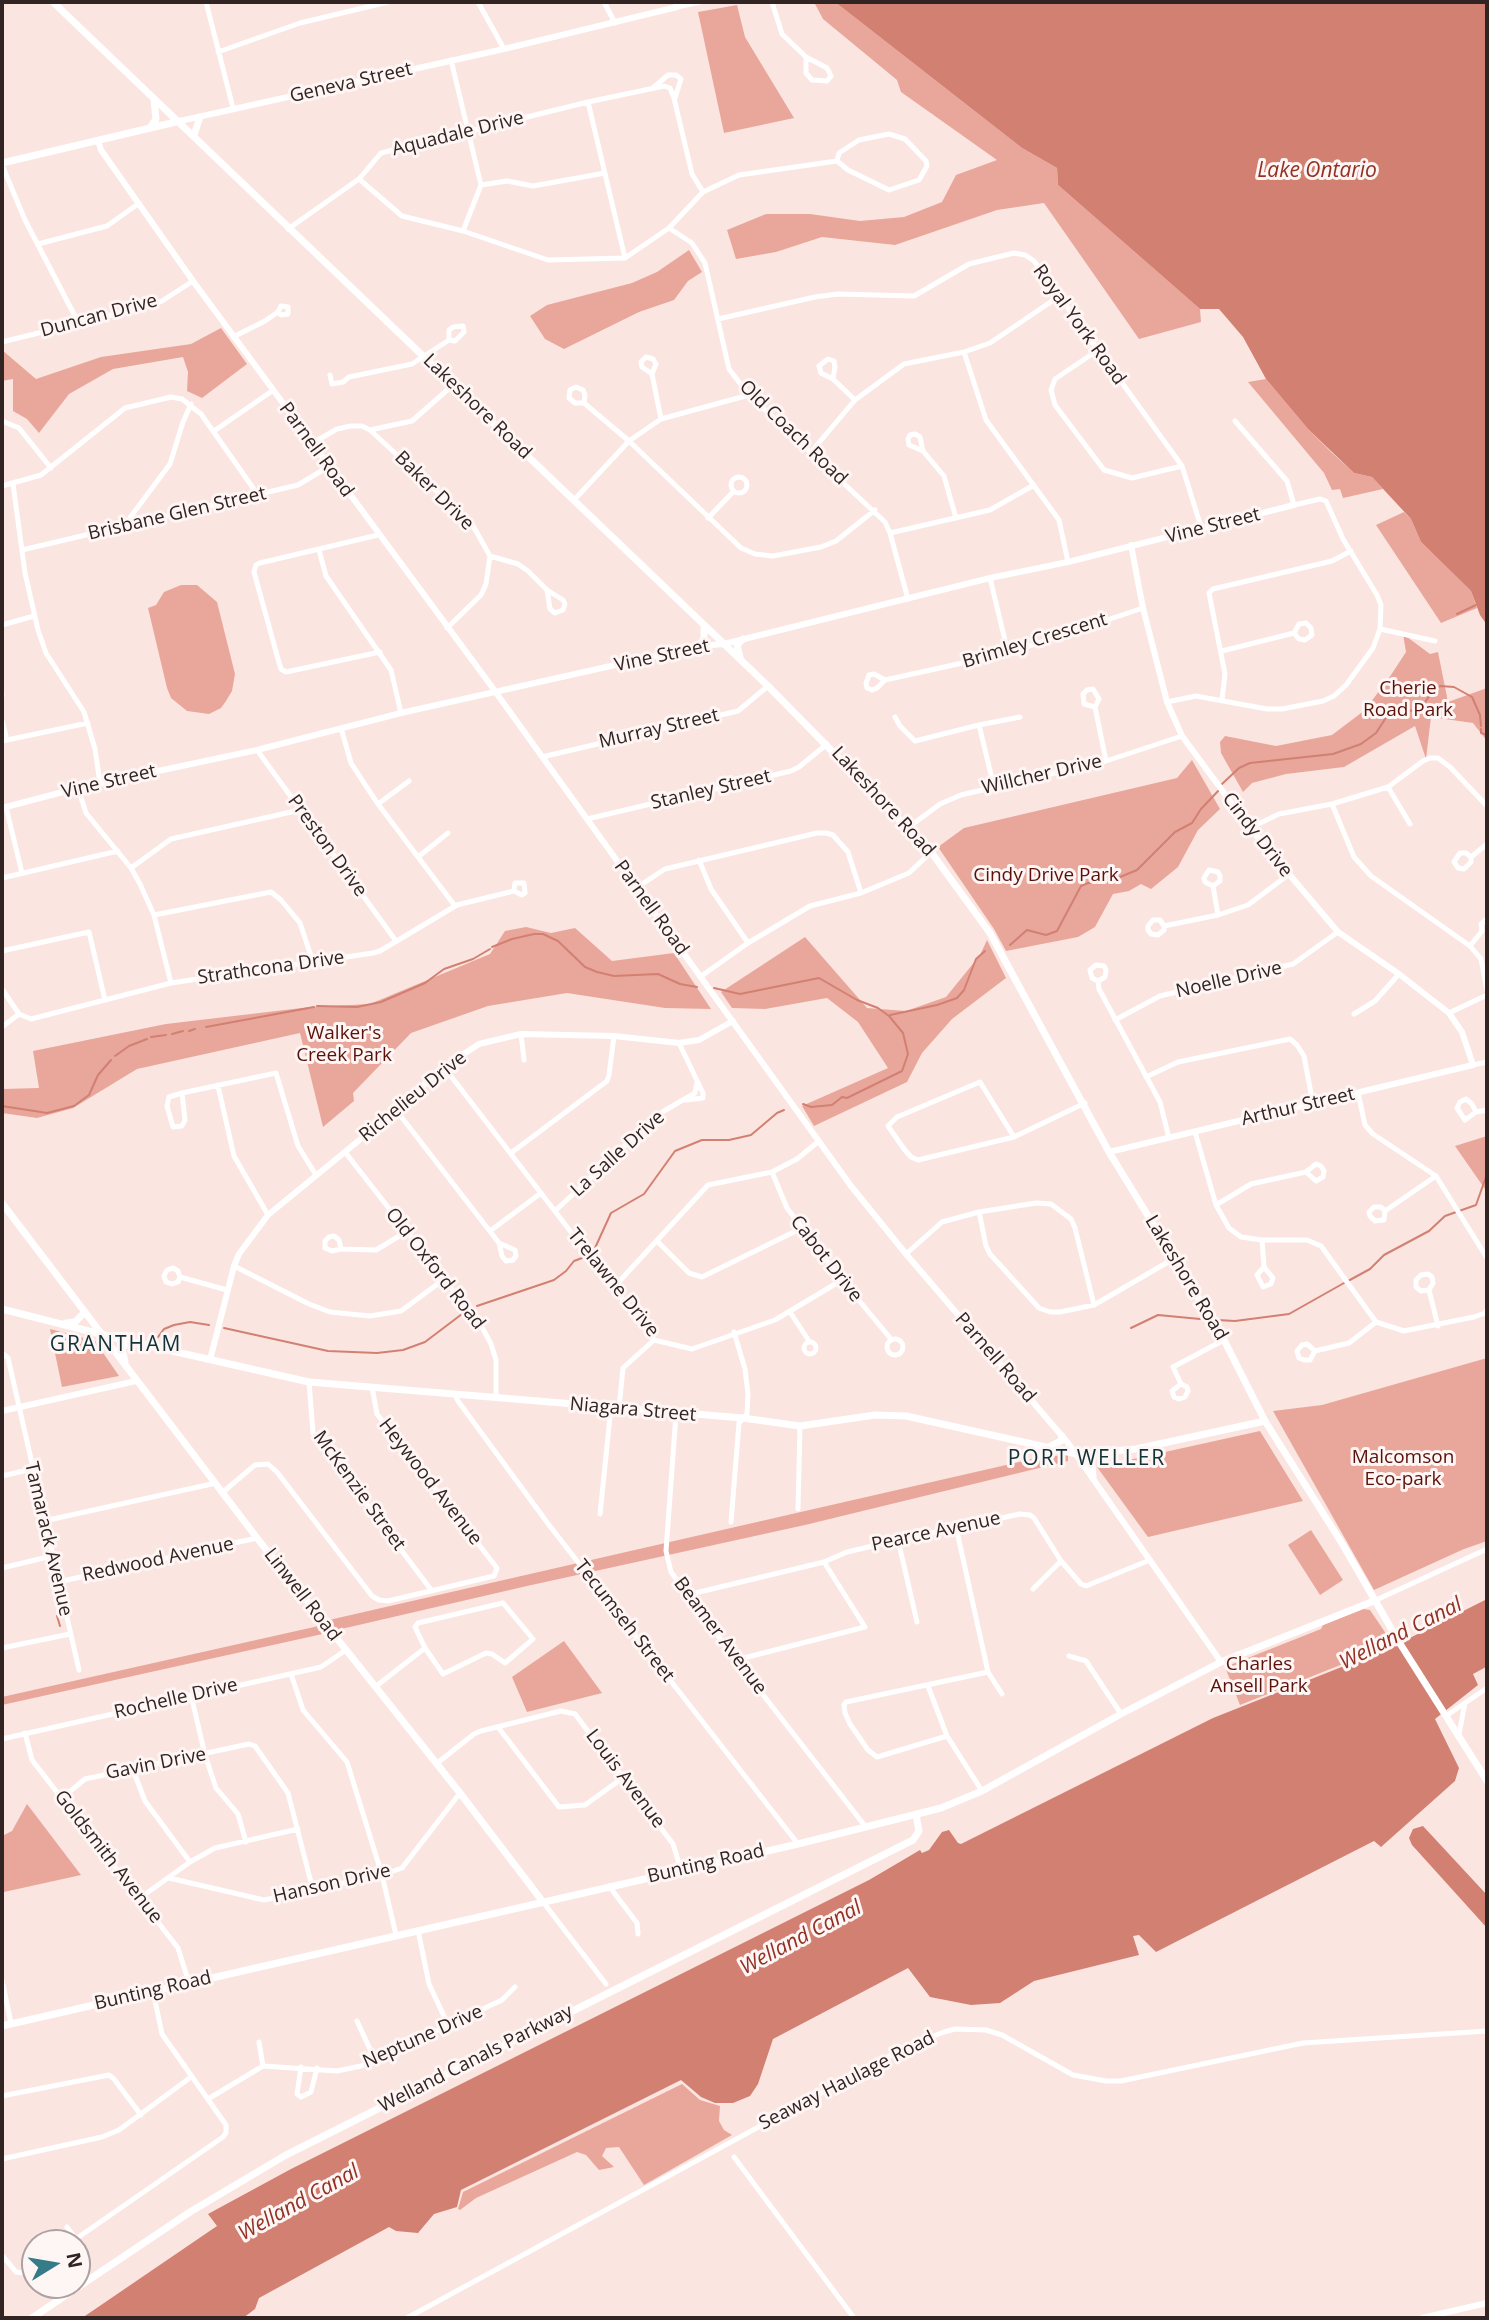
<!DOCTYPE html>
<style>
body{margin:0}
#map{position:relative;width:1489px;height:2320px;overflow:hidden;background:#fbe5e1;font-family:"Open Sans",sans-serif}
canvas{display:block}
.frame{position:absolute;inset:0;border:4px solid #312422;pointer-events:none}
.north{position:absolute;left:21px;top:2229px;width:70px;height:70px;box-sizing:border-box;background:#fef6f5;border:2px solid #aca2a1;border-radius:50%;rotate:79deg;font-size:19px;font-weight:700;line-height:28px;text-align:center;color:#312422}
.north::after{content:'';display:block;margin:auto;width:24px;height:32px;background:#367c88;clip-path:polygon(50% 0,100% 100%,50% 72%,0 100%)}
</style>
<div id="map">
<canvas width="1489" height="2320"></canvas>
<div class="frame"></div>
<div class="north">N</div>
</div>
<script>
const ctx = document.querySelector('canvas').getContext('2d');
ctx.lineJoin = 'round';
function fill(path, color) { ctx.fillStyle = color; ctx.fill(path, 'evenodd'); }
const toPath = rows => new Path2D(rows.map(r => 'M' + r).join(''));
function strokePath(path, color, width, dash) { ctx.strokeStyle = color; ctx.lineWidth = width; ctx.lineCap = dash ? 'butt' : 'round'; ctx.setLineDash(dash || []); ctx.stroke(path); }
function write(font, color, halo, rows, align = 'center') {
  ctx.font = font + ' "Open Sans",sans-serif'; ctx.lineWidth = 6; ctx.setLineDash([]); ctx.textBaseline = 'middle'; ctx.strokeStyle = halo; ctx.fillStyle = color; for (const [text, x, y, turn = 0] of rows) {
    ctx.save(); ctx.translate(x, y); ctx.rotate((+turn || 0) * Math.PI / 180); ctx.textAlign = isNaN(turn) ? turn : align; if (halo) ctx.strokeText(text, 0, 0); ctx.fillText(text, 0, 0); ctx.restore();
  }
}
const green = toPath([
 [814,2,835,2,1022,148,1057,168,1058,185,1200,309,1201,322,1139,339,1044,203,997,210,895,245,822,237,776,252,736,259,727,230,766,214,810,214,860,221,904,217,942,202,956,175,997,160,901,92,897,80,823,19],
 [737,5,745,37,794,118,724,133,698,12],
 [689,250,702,272,688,281,674,300,639,312,564,349,545,339,530,316,547,305,632,283,657,272],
 [221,328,247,364,202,398,187,391,188,372,183,357,113,369,69,394,39,433,27,419,13,411,13,379,2,381,2,350,36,379,101,357,191,344],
 [1266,379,1308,429,1331,452,1354,473,1372,477,1383,489,1343,498,1340,489,1332,490,1324,473,1248,382],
 [1404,512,1411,519,1421,542,1471,591,1477,608,1441,623,1376,525],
 [181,585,197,585,217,602,235,674,232,691,226,701,221,708,209,714,187,711,171,698,167,688,148,608,156,605,164,592],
 [1403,634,1430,654,1438,652,1448,702,1487,688,1487,741,1473,723,1431,717,1426,759,1415,726,1344,767,1286,774,1252,783,1243,792,1221,753,1220,742,1225,736,1276,746,1332,735,1365,710,1391,675,1406,652],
 [1192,760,1220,809,1198,830,1178,867,1151,889,1141,884,1129,891,1113,894,1095,927,1078,937,1006,951,994,929,938,847,964,828,1177,778],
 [526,927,551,933,575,928,612,961,674,953,711,1009,665,1008,567,993,488,1006,411,1033,353,1093,354,1101,323,1127,300,1033,137,1069,73,1108,37,1118,2,1113,2,1089,39,1088,33,1051,166,1024,310,1007,370,1004,490,954,505,931],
 [805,937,867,1008,906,1011,946,997,980,955,987,940,1006,978,952,1019,922,1053,907,1082,814,1126,802,1106,888,1068,858,1022,827,998,765,1009,732,1008,721,992],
 [1487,1136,1487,1192,1455,1146],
 [50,1329,95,1341,119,1376,62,1387],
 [1487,1358,1487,1541,1464,1549,1374,1590,1273,1411,1322,1405],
 [1260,1431,1303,1501,1148,1537,1097,1467],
 [1068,1455,1068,1461,805,1525,527,1586,337,1630,329,1620,1041,1457],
 [1311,1530,1343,1580,1320,1595,1288,1545],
 [1363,1609,1370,1610,1393,1644,1240,1705,1225,1667,1321,1629,1323,1625],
 [323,1625,327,1633,2,1705,2,1697],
 [564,1641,602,1693,527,1712,512,1677],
 [27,1804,81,1875,4,1892,2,1889,2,1836,12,1831],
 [682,2084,700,2100,720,2106,719,2121,724,2130,732,2135,644,2185,619,2147,606,2148,602,2156,614,2167,599,2170,586,2155,577,2152,476,2198,460,2210,458,2209,463,2192]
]);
const water = toPath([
 [835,2,1487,2,1487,625,1480,615,1471,591,1421,542,1411,519,1372,477,1354,473,1308,429,1266,379,1243,337,1219,309,1200,309,1058,185,1057,168,1022,148],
 [1487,1599,1487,1670,1486,1667,1473,1674,1478,1685,1435,1719,1459,1768,1455,1781,1381,1847,1374,1841,1156,1952,1139,1935,1133,1936,1139,1955,1034,1981,1000,2003,971,2005,930,1997,908,1968,773,2039,758,2084,750,2096,733,2103,715,2103,701,2097,681,2080,461,2190,457,2207,434,2214,418,2233,396,2231,389,2227,259,2298,255,2309,243,2318,82,2318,217,2226,208,2214,291,2169,869,1880,920,1850,922,1853,929,1850,942,1832,949,1830,958,1843,961,1844,1213,1718,1392,1647],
 [1423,1826,1487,1895,1487,1928,1412,1845,1409,1838,1413,1829]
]);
const stream = toPath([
 [1457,614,1476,605],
 [1481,729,1481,733,1487,735],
 [1222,784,1239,768,1250,763,1333,754,1361,744,1376,733,1387,716,1394,712,1419,710,1434,690,1440,686,1454,687,1472,697,1480,715,1481,726],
 [1010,945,1027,930,1046,935,1057,931,1081,886,1088,883,1108,882,1137,870,1175,832,1192,823,1201,809,1220,789],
 [492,947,512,939,534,934,543,934,558,941,585,967,597,972,614,976,658,974,680,984,697,987],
 [714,988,740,994,819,978,857,1000,878,1008,889,1016,903,1033,908,1054,902,1071,847,1098,842,1097,832,1105,811,1107,803,1104],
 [317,1006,357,1007,381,1002,425,983,444,969,473,959,490,949],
 [890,1015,937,1005,957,998,964,990,976,959,985,951],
 [206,1027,314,1007],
 [189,1031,195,1029],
 [172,1034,183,1031],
 [151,1037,166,1035],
 [115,1056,129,1046,147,1039],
 [2,1106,47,1113,74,1106,89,1095,98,1075,111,1060],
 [595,1248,611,1213,644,1194,675,1151,702,1140,729,1140,751,1135,777,1113,784,1110],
 [1348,1281,1370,1269,1384,1255,1429,1231,1445,1216,1476,1205,1487,1174],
 [477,1306,554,1280,566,1271,574,1261,582,1258],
 [1217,1320,1235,1321,1289,1314,1344,1283],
 [224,1328,328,1351,377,1353,403,1350,425,1342,462,1314],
 [1131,1328,1158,1315,1200,1319],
 [155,1341,164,1329,174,1325,190,1322,209,1325],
 [57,1616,60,1626]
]);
const minor = toPath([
 [206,2,233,108],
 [478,2,504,49],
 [604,2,615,23],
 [675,2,677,7,700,2],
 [772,2,782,34,806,57,827,68,831,76,827,81,812,80,806,73,806,57],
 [218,52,300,23,388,2],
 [451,60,481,185,463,231],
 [654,87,668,75,676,75,681,79,675,98],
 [588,102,625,258],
 [2,165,25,220,78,322],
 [359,179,402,216,463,231,548,260,625,258,669,228,703,192,739,175,837,161,848,170,889,190,919,180,927,166,926,161,905,139,889,134,859,140,839,153,837,161],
 [481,185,507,181,533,186,605,173],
 [669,228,692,243,705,263,729,369,749,395,885,522,890,533,908,599],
 [288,229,359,179,381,153,588,102,664,86,670,88,674,98,692,174,703,192],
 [38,244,107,226,138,204],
 [718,319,815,297,838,294,914,296,969,264,1014,253,1025,255,1034,261,1182,466,1202,530],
 [233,337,265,321,278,312,281,306,288,307,288,314,281,315,278,312],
 [2,342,148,306,162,301,193,281],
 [1098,350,1055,379,1051,390,1055,405,1104,470,1132,478,1182,466],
 [964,352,986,420,1059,520,1068,562],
 [652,374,642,367,641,362,646,357,653,359,656,364,652,374,661,419],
 [330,375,332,384,343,382,349,377,412,364,449,340,455,341,464,332,463,326,453,327,449,330,449,340],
 [833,379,821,373,819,366,828,359,834,361,835,367,833,379,855,400],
 [584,403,575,403,569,398,570,390,576,387,583,390,585,395,584,403,629,441,741,548,755,554,773,556,821,547,836,541,875,510],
 [2,421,19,428,51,468],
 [370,430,472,524,490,556,486,584,481,595,447,628],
 [214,431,272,391],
 [311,444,337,429,351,426,362,426,370,430,412,421,453,385],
 [923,451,909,445,908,439,910,435,915,434,920,437,923,451,944,476,956,518],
 [811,452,855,400,904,364,964,352,990,343,1058,297],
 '731 485a8 8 0 1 1 16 0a8 8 0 1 1-16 0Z',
 [13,484,25,573,38,630,46,653,84,712,95,749,100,783],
 [2,486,41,475,125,408,171,397,182,399,201,414,258,495],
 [574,500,629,441,661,419,749,395],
 [708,518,734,491],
 [123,527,170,464,183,422,191,404],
 [890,533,990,510,1034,485],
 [378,535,260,563,256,565,254,572,278,659,281,669,286,672,380,652],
 [22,550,298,485,328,467],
 [319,550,326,576,391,670,401,713],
 [490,556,518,564,528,571,547,590,550,609,555,613,563,610,565,604,563,600,547,590],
 [990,578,1008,653],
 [2,625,34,616],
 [1380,629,1435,641],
 [1222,651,1294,633,1299,639,1305,640,1312,635,1311,628,1306,623,1299,624,1294,633],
 [885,680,877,688,872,690,867,688,866,683,869,675,874,674,885,680,1008,653,1143,608],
 [2,692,2,696],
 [1222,700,1225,674,1209,593,1213,589,1332,561,1351,551],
 [1167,702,1196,696,1267,709,1282,709,1323,701,1334,696,1346,685,1373,648,1380,629,1381,605,1377,595,1343,539,1326,501,1320,499,1294,505,1287,481,1235,421],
 [1095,707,1084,704,1083,694,1087,690,1093,689,1099,699,1095,707,1106,761],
 [895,717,900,726,915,741,979,725],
 [2,720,7,740],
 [341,728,351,763,378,804,455,906],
 [2,741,88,723],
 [257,750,396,941],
 [542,757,738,711,768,686],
 [994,787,979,725,1020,717],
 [1388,787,1410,824],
 [78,788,86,813,131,868,140,884,154,915,171,983],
 [378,804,409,781],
 [1332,804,1354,857,1371,876,1470,946,1481,959,1487,990],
 [6,807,22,873],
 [587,819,791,771,799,767,827,744],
 [909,827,940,804,961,795,1106,761,1182,736],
 [1250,828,1279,814,1332,804,1388,787,1423,761,1430,758,1438,758,1450,767,1487,806],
 [418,857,448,833],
 [1471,857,1466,853,1460,853,1454,862,1458,868,1464,869,1471,862,1471,857,1487,844],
 [699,860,711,889,748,943],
 [131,868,171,839,300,810],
 [2,878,118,851],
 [1213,886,1220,881,1220,876,1218,872,1209,870,1204,878,1205,882,1213,886,1218,915],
 [636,888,665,869,817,833,826,833,833,835,848,852,861,893],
 [154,915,271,892,281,900,300,923,313,962],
 [1164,926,1160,920,1153,920,1148,926,1148,930,1151,934,1158,935,1164,930,1164,926,1218,915,1248,905,1288,875],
 [1470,946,1482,931,1481,924,1487,919],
 [2,951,89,932,105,1000],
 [700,977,748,943,810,906,861,893,909,873,931,852],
 [1098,981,1105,977,1106,970,1104,966,1096,965,1090,970,1092,978,1098,981,1099,989,1160,1102,1169,1138],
 [2,989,19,1014],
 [1449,1013,1487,995],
 [19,1014,31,1019,171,983,373,953,380,951,457,905,514,891,522,895,525,893,524,883,515,883,514,891],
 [1354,1014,1375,1001,1399,974],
 [1115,1020,1160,996,1293,964,1338,932],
 [2,1027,19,1014],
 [521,1034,524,1060],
 [679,1043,703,1093,703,1098,686,1100],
 [1473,1065,1487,1062],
 [444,1067,654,1340,692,1349,775,1320,842,1280],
 [1146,1077,1178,1062,1290,1039,1297,1045,1304,1056,1313,1104],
 [218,1086,234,1156,268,1215],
 [182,1093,185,1120,182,1126,173,1127,167,1106,169,1097,182,1093,276,1073,298,1146,316,1175],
 [1358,1093,1365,1125,1373,1134,1436,1176,1487,1258],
 [396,1110,499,1243,502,1256,506,1261,513,1260,516,1256,515,1250,499,1243],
 [1476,1112,1472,1104,1466,1099,1460,1102,1457,1108,1465,1120,1476,1112,1487,1110],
 [1195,1132,1216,1205,1229,1228,1241,1237,1262,1240,1307,1240,1321,1246,1376,1322,1404,1331,1474,1317,1485,1313,1487,1310],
 [1014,1137,980,1082,897,1117,888,1126,904,1149,911,1157,918,1160,1014,1137,1085,1103],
 [345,1152,483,1329,491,1344,496,1360,496,1397],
 [511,1153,607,1081,609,1075,614,1036],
 [772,1172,787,1208,842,1280,891,1339],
 [1216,1205,1251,1184,1306,1172,1316,1164,1321,1166,1324,1171,1323,1177,1316,1181,1306,1172],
 [555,1211,648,1124,664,1111,695,1093,697,1083],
 [1385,1211,1384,1220,1375,1221,1370,1216,1369,1212,1374,1207,1381,1207,1385,1211,1436,1176],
 [979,1212,986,1246,990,1254,1039,1308,1050,1312,1060,1312,1094,1305,1175,1258],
 [490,1231,541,1193],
 [1262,1240,1264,1267,1257,1275,1263,1287,1271,1284,1273,1278,1264,1267],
 [657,1241,689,1273,702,1277,802,1228],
 [341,1249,332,1251,325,1248,325,1241,329,1237,334,1236,339,1240,341,1249,376,1250,406,1232],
 [906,1254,942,1222,979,1212,1036,1203,1051,1204,1071,1219,1075,1228,1094,1305],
 [234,1266,309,1304,330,1312,370,1316,401,1311,443,1280],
 [180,1277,178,1282,172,1284,166,1282,164,1276,167,1270,173,1268,178,1271,180,1277,227,1290],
 [615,1286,708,1185,772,1172,797,1159,819,1141],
 [1429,1290,1421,1291,1416,1287,1416,1280,1421,1275,1428,1274,1432,1277,1433,1283,1429,1290,1438,1326],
 [790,1312,809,1341],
 '887 1347a8 8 0 1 1 16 0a8 8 0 1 1-16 0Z',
 '804 1348a6 6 0 1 1 12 0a6 6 0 1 1-12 0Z',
 [1315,1351,1310,1360,1304,1360,1299,1358,1297,1351,1302,1345,1307,1344,1315,1351,1349,1343,1376,1322],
 [2,1353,8,1358,79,1670],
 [309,1382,313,1433,432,1591],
 [1181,1384,1187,1387,1188,1391,1185,1397,1179,1399,1174,1397,1172,1391,1181,1384,1173,1367,1224,1340],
 [455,1394,458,1401,549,1525,798,1844],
 [619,1408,623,1368,654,1340],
 [676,1414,666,1551,671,1572,736,1660,865,1826],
 [2,1476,32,1469],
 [223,1492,255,1465,268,1464,277,1472,372,1596,379,1600,388,1601,494,1576,497,1568,377,1414,372,1387],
 [798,1509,800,1426],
 [600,1514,611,1407],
 [44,1521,216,1483],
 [731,1522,739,1423,747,1414,748,1394,745,1369,734,1332],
 [956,1527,988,1672,1002,1694],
 [898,1540,917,1622],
 [2,1568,52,1556],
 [58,1582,257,1538],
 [1033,1589,1061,1561],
 [687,1595,824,1562,847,1552,898,1540,1020,1514,1030,1515,1034,1518,1061,1561,1081,1584,1086,1586,1150,1560],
 [1374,1601,1487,1549],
 [503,1603,533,1639,505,1663,492,1654,486,1653,443,1674,425,1648,415,1627,418,1623,503,1603],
 [2,1648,70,1634],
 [1069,1656,1086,1661,1121,1714],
 [736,1660,865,1627,824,1562],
 [291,1674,303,1710,347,1762,382,1875,396,1935],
 [928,1686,947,1736,982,1791],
 [375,1687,425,1648],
 [191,1695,205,1755,216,1788,238,1814,246,1842],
 [1446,1716,1487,1688],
 [498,1727,559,1807,585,1805,624,1777],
 [25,1733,32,1760,178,1948,189,1983],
 [1459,1734,1465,1703],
 [947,1736,877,1757,868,1750,850,1724,845,1713,844,1705,846,1702,988,1672],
 [2,1739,321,1667,346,1650],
 [436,1764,474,1734,481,1731,561,1711,575,1714,673,1844,681,1870],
 [133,1770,145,1801,190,1862],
 [62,1798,85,1779,249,1744,255,1746,288,1793,313,1890],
 [169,1878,264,1900,382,1875,402,1868,460,1793],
 [609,1886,637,1923,638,1934],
 [140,1898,190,1862,215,1848,298,1829],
 [543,1902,606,1984],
 [418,1930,429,1984,449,2027],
 [2,1980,11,2023],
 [357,2021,375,2060],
 [259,2042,263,2066],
 [301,2067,297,2094,301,2097,311,2092,317,2068],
 [2,2096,109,2075,114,2079,141,2115],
 [208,2099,263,2066,337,2071,361,2066,502,2000,515,1987],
 [734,2157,854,2318],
 [2,2159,102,2137,119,2130,191,2077],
 [67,2227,76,2239],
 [70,2243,223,2137,226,2133,226,2125,162,2034,153,1991],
 [2,2255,16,2272,25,2273,35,2267],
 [407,2318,904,2048,944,2032,955,2029,986,2030,1002,2035,1073,2075,1106,2081,1121,2081,1303,2043,1487,2031]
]);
const tertiary = toPath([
 [180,121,504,49,677,7],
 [98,140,101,150,193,281,492,687,851,1186,906,1254,1068,1443,1221,1662],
 [2,808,78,788,257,750,401,713,700,646,724,644,990,578,1068,562,1294,505],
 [1109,1152,1473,1065,1462,1032,1449,1013,1399,974,1338,932,1250,828,1182,736,1167,702,1143,608,1131,545],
 [210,1360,234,1266,239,1254,268,1215,396,1110,444,1067,479,1044,521,1034,614,1036,679,1043,699,1040,733,1021],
 [2,1411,136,1381],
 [1422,2318,1487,2303]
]);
const secondary = toPath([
 [53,2,768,686,931,852,990,933,1109,1152,1224,1340,1265,1421,1343,1545,1399,1642,1487,1781],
 [150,128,156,119,154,100],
 [194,135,200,117],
 [2,163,180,121],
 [700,646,704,638,704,626],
 [740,657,737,645,743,639],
 [2,1203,257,1538,460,1793,543,1902],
 [2,1309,128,1341,309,1382,743,1418,800,1426,875,1415,906,1416,1077,1454,1136,1449,1265,1421],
 [66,1323,75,1322,85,1312],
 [125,1362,122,1349,128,1341],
 [1045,1449,1061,1441,1062,1436],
 [1091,1454,1093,1478],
 [2,2026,798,1844,941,1808,982,1791,1121,1714,1221,1662,1374,1601],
 [32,2318,190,2212,286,2155,913,1840,919,1831,916,1815]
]);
const streetNames = [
 ["Geneva Street",351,83,-13],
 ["Aquadale Drive",458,134,-14],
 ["Duncan Drive",99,316,-15],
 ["Royal York Road",1079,325,54],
 ["Lakeshore Road",477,407,44],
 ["Old Coach Road",793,433,44],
 ["Parnell Road",316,450,54],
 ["Baker Drive",434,491,45],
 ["Brisbane Glen Street",177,514,-13],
 ["Vine Street",1213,526,-14],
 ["Brimley Crescent",1035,641,-17],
 ["Vine Street",662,656,-12],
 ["Murray Street",659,729,-13],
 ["Willcher Drive",1042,775,-13],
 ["Vine Street",109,782,-13],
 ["Stanley Street",711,790,-13],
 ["Lakeshore Road",883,802,47],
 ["Cindy Drive",1257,835,52],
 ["Preston Drive",327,846,54],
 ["Parnell Road",651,908,54],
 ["Strathcona Drive",271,968,-8],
 ["Noelle Drive",1229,980,-13],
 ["Richelieu Drive",413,1097,-39],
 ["Arthur Street",1298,1107,-13],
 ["La Salle Drive",618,1154,-42],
 ["Cabot Drive",826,1259,52],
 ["Old Oxford Road",435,1269,52],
 ["Lakeshore Road",1186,1278,59],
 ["Trelawne Drive",613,1283,51],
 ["Parnell Road",995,1358,49],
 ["Niagara Street",633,1410,5],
 ["Heywood Avenue",430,1482,52],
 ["McKenzie Street",359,1491,54],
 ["Pearce Avenue",936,1532,-12],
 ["Tamarack Avenue",48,1539,77],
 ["Redwood Avenue",158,1560,-12],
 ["Linwell Road",302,1595,52],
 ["Tecumseh Street",624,1621,52],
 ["Beamer Avenue",720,1636,53],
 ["Rochelle Drive",176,1699,-13],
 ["Gavin Drive",156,1764,-11],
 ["Louis Avenue",625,1779,53],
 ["Goldsmith Avenue",108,1857,52],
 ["Bunting Road",706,1864,-13],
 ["Hanson Drive",332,1884,-13],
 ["Bunting Road",153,1991,-13],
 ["Neptune Drive",423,2037,-24],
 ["Welland Canals Parkway",476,2059,-27],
 ["Seaway Haulage Road",847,2081,-27]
];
const parkNames = [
 ["Cherie",1408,689],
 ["Road Park",1408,711],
 ["Cindy Drive Park",1046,876],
 ["Walker's",344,1034],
 ["Creek Park",344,1056],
 ["Malcomson",1403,1458],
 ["Eco-park",1403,1480],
 ["Charles",1259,1665],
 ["Ansell Park",1259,1687]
];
const waterNames = [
 ["Lake Ontario",1317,171],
 ["Welland Canal",1401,1634,-27],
 ["Welland Canal",801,1938,-28],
 ["Welland Canal",299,2203,-29]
];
const neighbourhoodNames = [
 ["GRANTHAM",116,1345],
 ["PORT WELLER",1087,1459]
];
fill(green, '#e9a79b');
fill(water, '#d28072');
strokePath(stream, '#d28072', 2);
strokePath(minor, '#fff', 5);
strokePath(tertiary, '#fff', 6);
strokePath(secondary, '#fff', 7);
write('19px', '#312422', '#fef6f5', streetNames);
write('19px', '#5b1109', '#fef6f5', parkNames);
write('italic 21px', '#923023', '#fef6f5', waterNames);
ctx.letterSpacing = '2px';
write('21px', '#103238', '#fef6f5', neighbourhoodNames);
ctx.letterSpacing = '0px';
</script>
